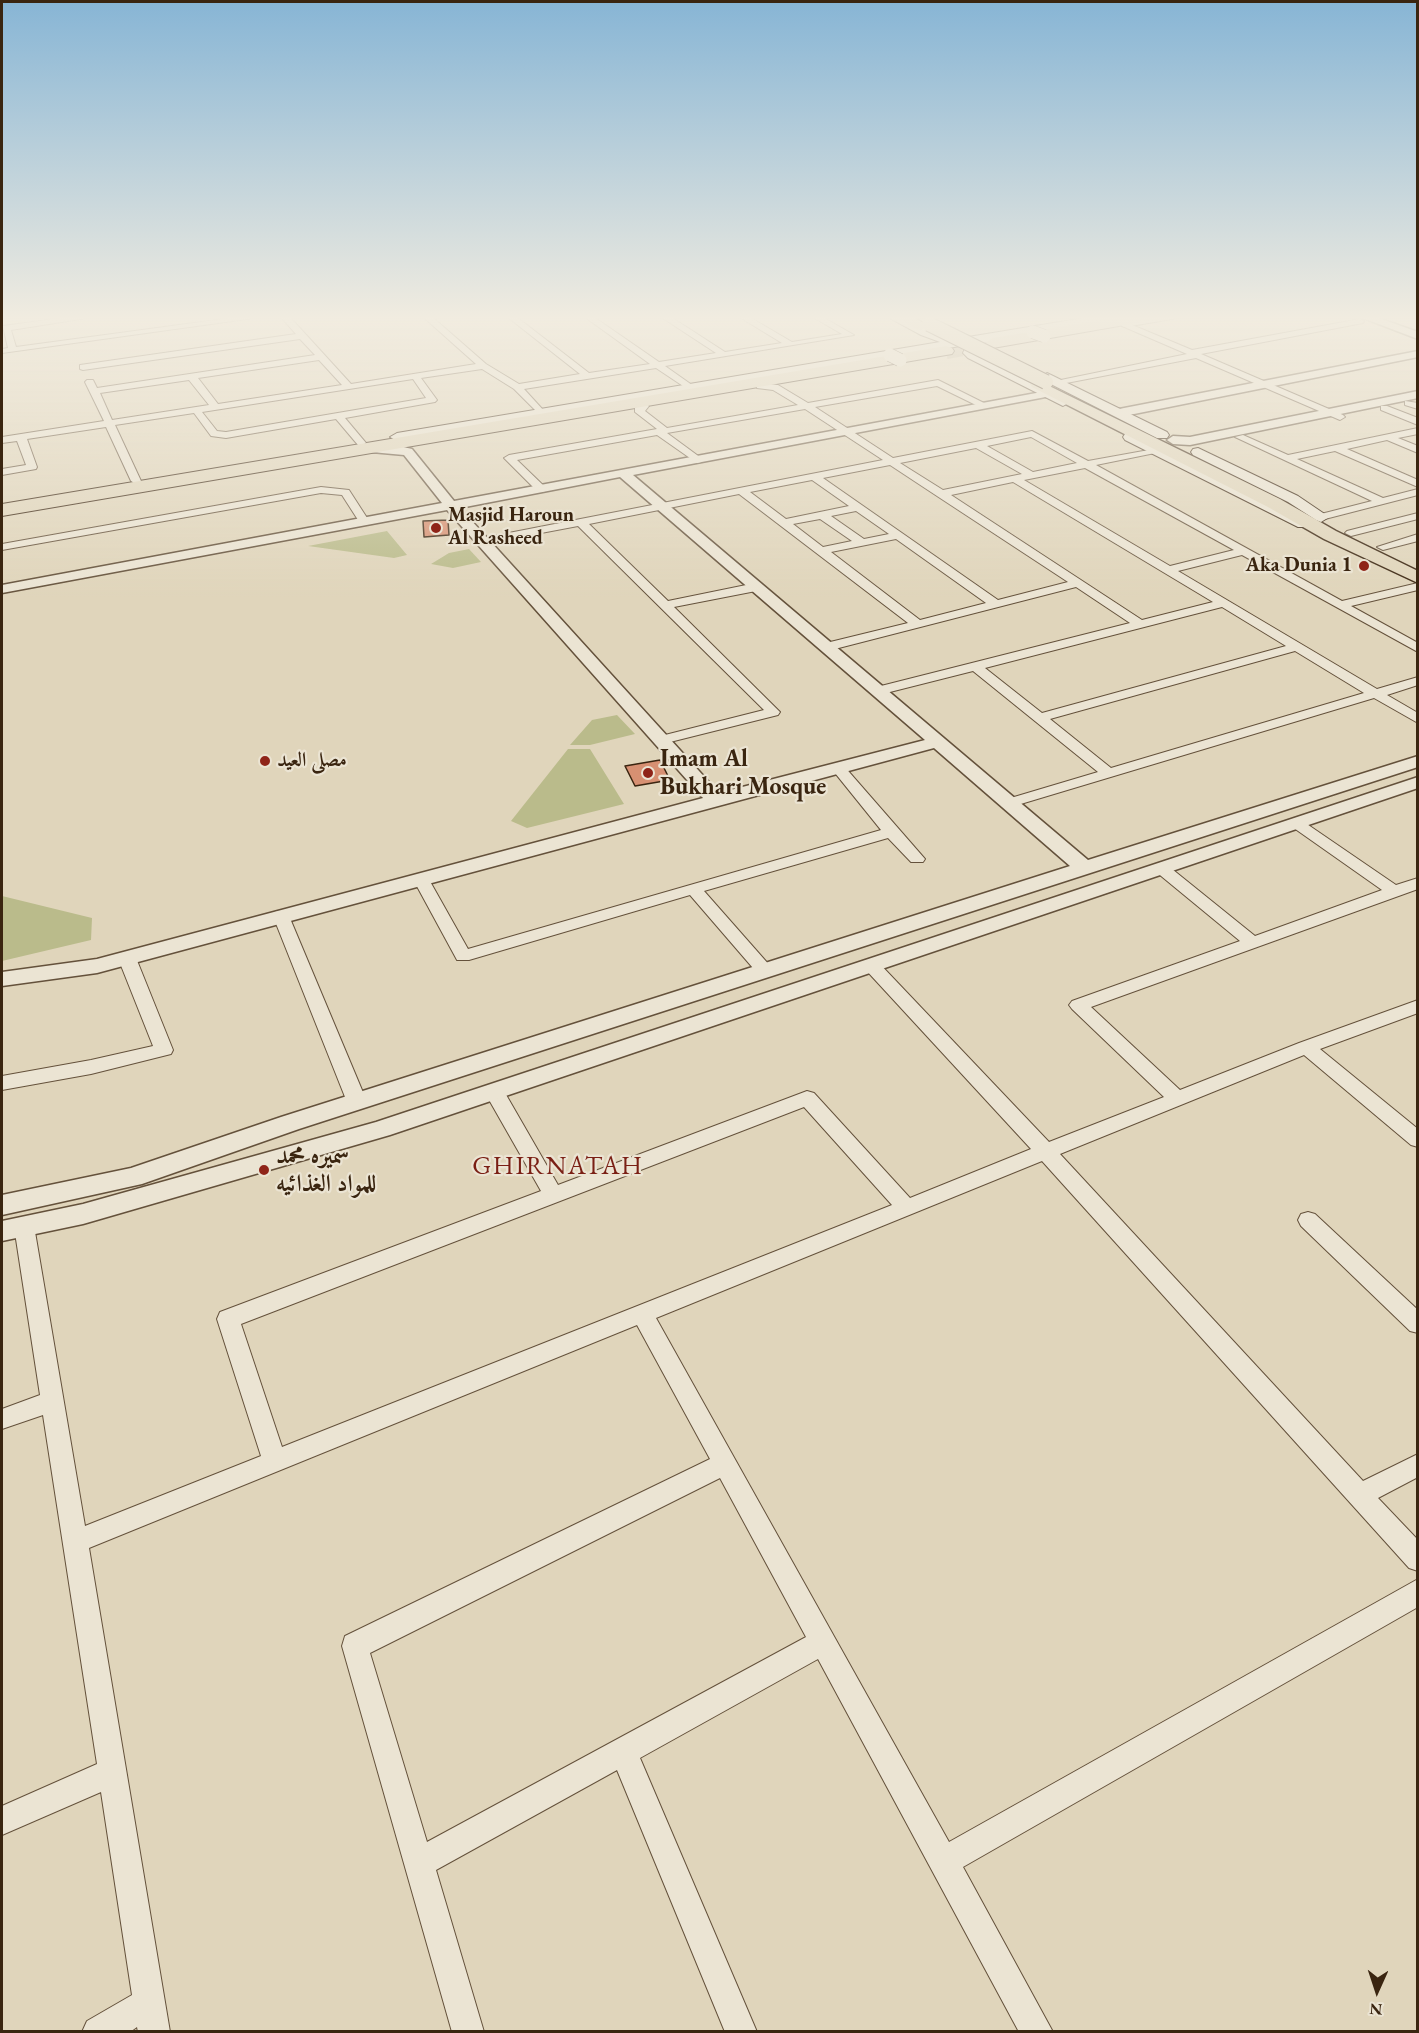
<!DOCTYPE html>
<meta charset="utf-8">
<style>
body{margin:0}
#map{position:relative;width:1419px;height:2033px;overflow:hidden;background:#e0d5bb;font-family:"EB Garamond",serif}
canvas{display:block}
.frame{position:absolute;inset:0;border:3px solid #3a2510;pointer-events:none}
.north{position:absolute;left:1347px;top:1961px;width:60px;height:60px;-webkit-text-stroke:4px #ebe4d3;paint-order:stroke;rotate:183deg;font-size:16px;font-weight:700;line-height:24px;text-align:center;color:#3a2510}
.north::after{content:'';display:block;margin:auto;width:21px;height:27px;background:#3a2510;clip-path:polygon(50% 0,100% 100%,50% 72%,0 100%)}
</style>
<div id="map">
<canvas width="1419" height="2033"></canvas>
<div class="frame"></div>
<div class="north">N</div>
</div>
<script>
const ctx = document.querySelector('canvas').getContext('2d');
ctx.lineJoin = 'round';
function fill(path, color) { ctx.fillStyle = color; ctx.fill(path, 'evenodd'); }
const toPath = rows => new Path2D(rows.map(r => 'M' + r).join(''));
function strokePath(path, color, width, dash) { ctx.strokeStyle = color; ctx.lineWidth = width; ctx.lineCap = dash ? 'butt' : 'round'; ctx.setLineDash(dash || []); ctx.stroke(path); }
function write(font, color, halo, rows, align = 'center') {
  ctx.font = font + ' "EB Garamond",Amiri,serif'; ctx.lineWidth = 4.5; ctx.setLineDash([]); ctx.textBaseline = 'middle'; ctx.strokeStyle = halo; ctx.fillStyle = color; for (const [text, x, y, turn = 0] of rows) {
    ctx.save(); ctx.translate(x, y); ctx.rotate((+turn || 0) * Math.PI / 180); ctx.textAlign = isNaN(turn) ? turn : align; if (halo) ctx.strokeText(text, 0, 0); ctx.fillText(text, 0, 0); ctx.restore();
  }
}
const green = toPath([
 [387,531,407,555,394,558,308,546],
 [469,549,481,562,453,568,431,564,449,553],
 [617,715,635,734,590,745,570,745,592,720],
 [568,749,590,749,624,804,527,828,511,821],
 [2,896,92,918,91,940,2,961]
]);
const building = toPath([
 [448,520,449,535,424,537,423,521,448,520],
 [660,760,670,780,635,786,625,766,660,760]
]);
const motorwayTunnel = toPath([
 [946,351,993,343]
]);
const minor = toPath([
 [83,315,106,315,11,330,16,347,253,315,276,315,2,353,2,349,8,348,3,326,83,315],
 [279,315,288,315,351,384,476,364,421,315,430,315,486,364,519,384,580,374,505,315,514,315,589,373,650,364,582,315,591,315,659,362,716,353,658,315,668,315,725,352,782,343,736,315,746,315,792,342,842,334,809,315,819,315,854,335,665,366,692,385,692,389,689,390,656,368,524,389,545,412,540,415,514,389,482,369,421,378,437,400,435,402,345,418,366,443,361,446,358,445,336,419,226,438,211,436,194,413,115,425,141,481,136,484,131,481,106,427,27,439,37,467,36,469,2,475,2,469,26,465,17,441,2,443,2,437,104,421,85,382,87,380,93,380,97,388,315,355,300,339,83,370,80,369,80,365,296,334,279,315],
 [319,360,342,385,218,404,198,378,319,360],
 [413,379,426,398,226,432,217,431,202,412,413,379],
 [189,380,209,405,112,420,100,393,189,380],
 [1360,319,1364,321,1363,323,1201,354,1343,415,1345,417,1340,420,1196,358,1056,385,1051,382,1187,354,1122,326,1121,324,1125,322,1192,350,1360,319],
 [938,380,990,406,982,408,937,386,815,407,893,458,1032,431,1088,461,1160,448,1160,452,1096,465,1342,601,1418,583,1418,590,1351,606,1418,643,1418,652,1242,555,1178,571,1377,689,1418,677,1418,685,1387,695,1418,713,1418,723,1374,698,1014,806,1004,806,1002,803,1004,800,1098,772,973,671,878,695,871,691,873,688,1130,623,1076,587,827,651,822,650,821,647,822,644,908,623,739,494,589,524,668,601,756,583,762,587,756,591,674,607,780,712,778,715,662,744,657,743,655,740,657,737,764,710,578,526,483,544,477,541,483,538,883,460,805,409,667,433,701,458,701,462,697,463,657,435,517,460,545,487,545,491,541,492,537,491,504,458,509,455,657,429,635,412,635,408,641,404,647,404,649,406,645,411,667,428,798,405,773,390,757,388,757,384,760,383,778,385,808,403,938,380],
 [1031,437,1077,463,1033,472,987,446,1031,437],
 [976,448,1022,474,943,490,900,463,976,448],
 [890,465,937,496,1068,582,998,600,823,478,890,465],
 [1085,468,1234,550,1170,566,1024,480,1085,468],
 [812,480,849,506,786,519,750,492,812,480],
 [1013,482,1213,602,1142,620,951,495,1013,482],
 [856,511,889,534,864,539,831,516,856,511],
 [820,519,852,541,823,547,793,524,820,519],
 [896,539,986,603,920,620,831,552,896,539],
 [1222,607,1286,646,1042,713,985,668,1222,607],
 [1295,651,1364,693,1111,768,1050,719,1295,651],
 [1405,401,1418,403,1418,409,1405,405,1405,401],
 [1381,406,1387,406,1418,418,1418,425,1381,410,1381,406],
 [1418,428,1418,434,1398,438,1418,446,1418,453,1387,440,1347,449,1418,480,1418,487,1335,451,1297,459,1383,498,1418,489,1418,495,1321,520,1317,519,1317,515,1372,501,1235,437,1243,435,1288,455,1418,428],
 [321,487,349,490,369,521,368,523,360,523,342,495,321,493,2,550,2,544,321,487],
 [1418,513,1418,519,1351,536,1345,533,1347,531,1418,513],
 [1418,534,1418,541,1383,550,1377,547,1418,534],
 [838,764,843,765,925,859,923,862,911,862,888,838,704,891,771,967,774,971,771,975,759,975,690,895,469,960,457,960,413,879,421,874,427,876,468,949,881,830,831,768,838,764],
 [1296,818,1301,820,1396,885,1418,878,1418,889,1091,1007,1180,1090,1299,1043,1418,1000,1418,1013,1320,1049,1418,1129,1418,1147,1411,1145,1304,1055,1060,1154,1363,1481,1418,1454,1418,1477,1378,1498,1418,1540,1418,1571,1409,1568,1042,1161,656,1318,949,1842,1418,1579,1418,1607,963,1867,1053,2032,1019,2032,818,1659,640,1758,757,2032,725,2032,617,1770,436,1870,484,2032,452,2032,342,1646,345,1636,710,1459,637,1325,89,1548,170,2032,138,2032,137,2027,130,2032,82,2032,87,2021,132,1995,101,1792,2,1835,2,1806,97,1764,43,1415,2,1429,2,1409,40,1395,14,1226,17,1220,24,1218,31,1220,34,1226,85,1526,261,1456,217,1319,220,1312,541,1191,484,1091,487,1086,494,1084,501,1086,558,1185,807,1091,814,1093,910,1198,1031,1149,865,969,862,965,865,961,877,961,1049,1142,1164,1097,1072,1009,1069,1005,1072,1001,1240,941,1155,871,1153,868,1155,865,1167,865,1255,936,1382,890,1291,826,1288,823,1296,818],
 [804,1107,892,1205,282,1447,241,1324,804,1107],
 [720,1478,806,1637,427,1842,370,1653,720,1478],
 [281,911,287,912,289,916,367,1102,364,1107,357,1109,350,1107,347,1102,273,916,275,912,281,911],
 [127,953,133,954,136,958,173,1050,171,1054,91,1074,2,1090,2,1076,91,1060,153,1046,118,958,121,954,127,953],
 [1308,1212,1315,1214,1418,1310,1418,1333,1410,1331,1301,1226,1298,1220,1301,1214,1308,1212]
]);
const tertiary = toPath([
 [1355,315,1370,315,1418,332,1418,339,1355,315],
 [1418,351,1418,357,1119,417,1113,413,1119,409,1418,351],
 [1047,391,1051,392,1051,396,633,475,1088,860,1418,756,1418,767,299,1129,142,1184,2,1215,2,1195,131,1168,281,1117,1070,866,934,748,97,973,2,986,2,972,97,959,703,798,447,510,2,593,2,585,442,503,404,455,371,452,369,449,371,446,375,445,395,445,412,449,454,501,1047,391],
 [620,477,925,740,719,793,460,508,620,477],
 [1418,391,1418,398,1190,445,1173,444,1167,440,1173,436,1190,437,1418,391],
 [1418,777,1418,788,390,1135,83,1224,2,1241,2,1221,83,1204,376,1122,1418,777]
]);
const secondary = toPath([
 [884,315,899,315,929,331,956,339,1102,315,1129,315,1123,318,978,344,975,352,1068,399,1070,402,1063,406,968,358,963,353,966,345,397,441,390,437,397,433,940,342,921,335,884,315],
 [1157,315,1184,315,1178,318,1125,327,1119,324,1125,321,1157,315],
 [1047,373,1167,432,1169,435,1167,438,1157,438,1043,380,1041,377,1047,373],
 [1130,433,1310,521,1312,524,1310,527,1298,527,1125,440,1123,437,1125,434,1130,433],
 [1198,448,1298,496,1329,517,1321,522,1316,520,1288,502,1193,455,1191,452,1193,449,1198,448]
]);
const primary = toPath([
 [894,315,910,315,928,326,921,330,916,329,894,315],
 [1037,380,1280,499,1336,531,1418,571,1418,583,1324,539,1268,507,1032,387,1030,384,1032,381,1037,380]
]);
const motorway = toPath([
 [1132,315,1166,315,1159,319,993,348,985,343,993,338,1132,315],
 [946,346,952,348,954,351,952,354,2,516,2,504,946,346]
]);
const secondaryBridge = toPath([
 [1033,332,1044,336],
 [890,355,900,360]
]);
const primaryBridge = toPath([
 [929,324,1046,382]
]);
const markers = [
 [436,528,6,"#8f2418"],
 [1364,566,6,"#8f2418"],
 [265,761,6,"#8f2418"],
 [648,773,6,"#8f2418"],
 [264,1170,6,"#8f2418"]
];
const farPoinames = [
 ["Masjid Haroun",448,516],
 ["Al Rasheed",448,539],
 ["Aka Dunia 1",1352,566,"right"],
 ["مصلى العيد",277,761]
];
const poiNames = [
 ["Imam Al",660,759],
 ["Bukhari Mosque",660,787],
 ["سميره محمد",276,1156],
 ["للمواد الغذائيه",276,1184]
];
const neighbourhoodNames = [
 ["GHIRNATAH",558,1167]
];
fill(green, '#babb8b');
fill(building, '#d79072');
strokePath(building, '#3a2510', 1.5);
strokePath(motorwayTunnel, '#bfb299', 16, [16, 8]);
strokePath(minor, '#64513b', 2);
strokePath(tertiary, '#64513b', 3);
strokePath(secondary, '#3a2510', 2);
strokePath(primary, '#3a2510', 3);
strokePath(motorway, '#3a2510', 2);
fill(minor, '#ebe4d3');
fill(tertiary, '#ebe4d3');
fill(secondary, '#ebe4d3');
fill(primary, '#e0d5bb');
fill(motorway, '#e0d5bb');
strokePath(secondaryBridge, '#3a2510', 14, []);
strokePath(primaryBridge, '#3a2510', 16, []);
strokePath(secondaryBridge, '#ebe4d3', 13);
strokePath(primaryBridge, '#e0d5bb', 14);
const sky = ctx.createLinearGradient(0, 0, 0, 600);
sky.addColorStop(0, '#87b5d5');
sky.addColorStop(0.53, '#f1ece0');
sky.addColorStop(1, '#f1ece000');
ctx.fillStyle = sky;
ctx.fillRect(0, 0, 1419, 600);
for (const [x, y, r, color] of markers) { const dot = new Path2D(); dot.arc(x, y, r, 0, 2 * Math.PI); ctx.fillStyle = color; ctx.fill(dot); strokePath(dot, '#ebe4d3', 2); }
write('bold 20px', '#3a2510', '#ebe4d3', farPoinames, 'left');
write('bold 24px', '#3a2510', '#ebe4d3', poiNames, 'left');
ctx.letterSpacing = '1.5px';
write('26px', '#7a1f14', '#ebe4d3', neighbourhoodNames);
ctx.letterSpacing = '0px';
</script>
